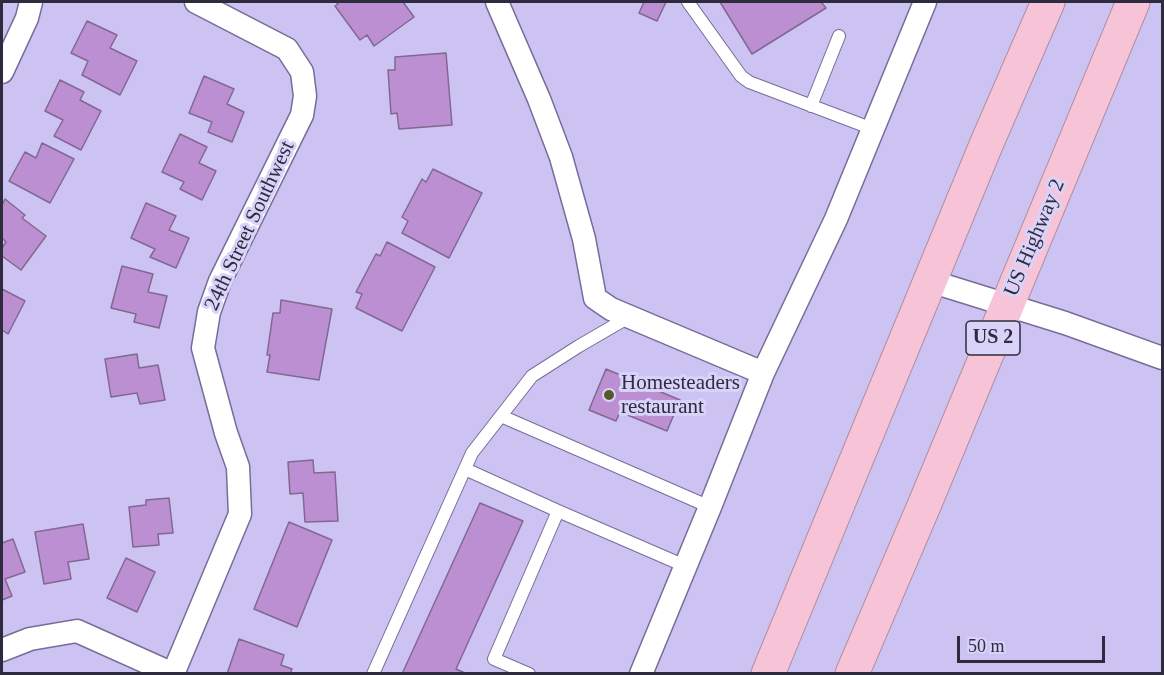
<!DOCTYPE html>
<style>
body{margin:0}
#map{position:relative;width:1164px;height:675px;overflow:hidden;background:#ccc3f3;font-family:Georgia,serif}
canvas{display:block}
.frame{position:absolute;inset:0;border:3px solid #2f2b3e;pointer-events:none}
.scale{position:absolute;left:957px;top:636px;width:148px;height:27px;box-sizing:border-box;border:3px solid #2f2b3e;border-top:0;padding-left:8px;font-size:18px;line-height:21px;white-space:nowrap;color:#2f2b3e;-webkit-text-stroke:4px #d9d2f9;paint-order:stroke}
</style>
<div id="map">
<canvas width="1164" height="675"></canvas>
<div class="frame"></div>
<div class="scale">50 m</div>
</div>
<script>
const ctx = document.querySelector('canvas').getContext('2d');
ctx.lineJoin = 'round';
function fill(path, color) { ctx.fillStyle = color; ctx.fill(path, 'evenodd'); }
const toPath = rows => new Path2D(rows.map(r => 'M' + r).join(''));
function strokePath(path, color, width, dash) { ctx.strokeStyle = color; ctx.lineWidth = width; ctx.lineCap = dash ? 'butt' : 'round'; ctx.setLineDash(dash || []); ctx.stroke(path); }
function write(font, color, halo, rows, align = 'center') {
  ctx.font = font + ' Georgia,serif'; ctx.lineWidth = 6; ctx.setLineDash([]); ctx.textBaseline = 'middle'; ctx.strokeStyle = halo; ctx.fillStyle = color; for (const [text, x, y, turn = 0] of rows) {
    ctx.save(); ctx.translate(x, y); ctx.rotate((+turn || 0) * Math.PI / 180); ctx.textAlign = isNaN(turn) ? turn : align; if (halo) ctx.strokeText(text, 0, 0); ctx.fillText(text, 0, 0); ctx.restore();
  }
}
const building = toPath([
 [336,2,403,2,414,17,374,46,367,35,360,40,335,6,338,4,336,2],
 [644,2,666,2,657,21,639,13,644,2],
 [720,2,821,2,826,8,752,54,720,2],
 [87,21,117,35,110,48,137,61,120,95,82,75,88,61,71,53,87,21],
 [446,53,452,125,399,129,397,113,391,114,388,70,395,70,395,57,446,53],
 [204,76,234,89,227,104,244,112,232,142,208,132,212,122,189,113,204,76],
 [60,80,84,92,80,100,101,111,81,150,54,136,63,120,45,111,60,80],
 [180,134,207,147,199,163,216,171,202,200,180,189,184,182,162,172,180,134],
 [42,143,74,159,50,203,9,181,25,152,36,158,42,143],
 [433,169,482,193,449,258,402,233,408,221,402,217,422,179,426,182,433,169],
 [5,199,25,215,22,218,46,236,21,270,2,256,2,248,6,242,2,238,2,205,5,199],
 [146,203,176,216,169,230,189,238,176,268,150,257,155,249,131,238,146,203],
 [387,242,435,267,402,331,356,308,362,294,356,292,376,254,380,256,387,242],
 [122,266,153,274,148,292,167,296,159,328,134,322,136,314,111,308,122,266],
 [2,289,25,301,8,334,2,330,2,289],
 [281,300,332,309,319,380,267,372,270,355,267,355,273,313,280,313,281,300],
 [137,354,139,368,158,365,165,400,140,404,137,393,111,397,105,359,137,354],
 [606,369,680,400,667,431,620,412,616,421,589,410,606,369],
 [313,460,314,473,335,472,338,521,305,522,303,493,290,494,288,462,313,460],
 [169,498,173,533,158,534,159,545,133,547,129,507,146,505,146,500,169,498],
 [480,503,523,521,456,669,467,674,402,674,480,503],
 [289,522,332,540,297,627,254,609,289,522],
 [83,524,89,559,68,562,71,579,44,584,35,532,83,524],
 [13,539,25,572,5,579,12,596,2,600,2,543,13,539],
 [126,558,155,572,137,612,107,598,126,558],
 [239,639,284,655,281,665,292,669,290,674,227,674,239,639]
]);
const lane = toPath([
 [688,2,741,76,749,82,873,129],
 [811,106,839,36],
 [501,416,710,507],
 [465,469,558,511],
 [373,674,472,453,532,376,579,346,629,317],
 [529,674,494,659,558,511,685,566]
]);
const street = toPath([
 [497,2,539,99,561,157,584,239,595,298,611,309,763,373],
 [2,72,27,18,31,2],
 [930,281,1065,323,1162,358],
 [2,650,30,639,77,631,173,674],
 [173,674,240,514,238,467,226,433,203,348,209,312,220,281,302,115,305,96,302,72,287,49,196,2],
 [641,674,710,507,763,373,836,219,925,2]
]);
const highway = toPath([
 [768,674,986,145,1048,2],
 [852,674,926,501,1133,2]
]);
const markers = [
 [609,395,6,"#565a28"]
];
const shields = [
 [993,338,54]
];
const shieldNames = [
 ["US 2",993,338]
];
const streetNames = [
 ["24th Street Southwest",250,226,-65],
 ["US Highway 2",1035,238,-67]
];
const poiNames = [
 ["Homesteaders",621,383],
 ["restaurant",621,407]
];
fill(building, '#bc8fd3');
strokePath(building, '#826890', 1.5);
strokePath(lane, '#766d99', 14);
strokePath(street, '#766d99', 25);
strokePath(highway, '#b18ea1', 35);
strokePath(lane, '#fff', 12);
strokePath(street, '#fff', 22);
strokePath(highway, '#f7c4d7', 33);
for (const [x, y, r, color] of markers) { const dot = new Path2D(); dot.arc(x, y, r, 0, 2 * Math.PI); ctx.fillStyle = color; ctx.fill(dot); strokePath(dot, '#d9d2f9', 2); }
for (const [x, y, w] of shields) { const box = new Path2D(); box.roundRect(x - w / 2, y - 17, w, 34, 4.5); ctx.fillStyle = '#d9d2f9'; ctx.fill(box); strokePath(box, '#2f2b3e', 1.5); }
write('bold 20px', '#2f2b3e', null, shieldNames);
write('21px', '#2f2b3e', '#d9d2f9', streetNames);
write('21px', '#2f2b3e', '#d9d2f9', poiNames, 'left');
</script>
